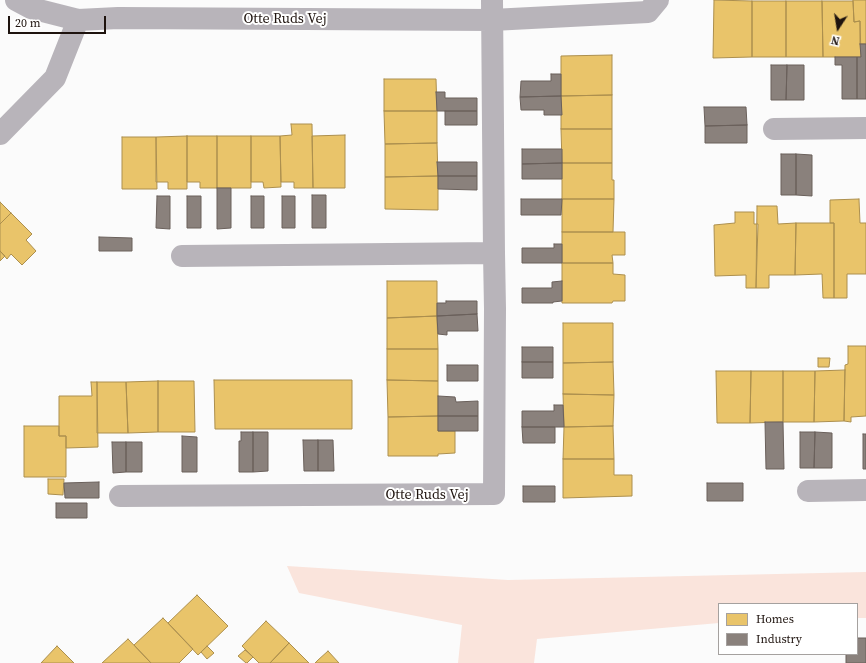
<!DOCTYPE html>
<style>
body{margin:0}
#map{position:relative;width:866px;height:663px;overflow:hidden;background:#fbfbfb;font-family:"Source Serif 4",serif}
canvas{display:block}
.legend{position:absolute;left:718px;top:603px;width:140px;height:52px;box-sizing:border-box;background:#fff;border:1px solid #a5a19f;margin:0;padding:5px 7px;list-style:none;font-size:12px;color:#1e130e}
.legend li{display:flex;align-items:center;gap:8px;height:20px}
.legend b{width:20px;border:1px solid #a5a19f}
.north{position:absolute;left:818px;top:8px;width:40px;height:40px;-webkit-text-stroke:3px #fff;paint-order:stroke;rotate:192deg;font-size:11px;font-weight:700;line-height:16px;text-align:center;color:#1e130e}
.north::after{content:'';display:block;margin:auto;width:14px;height:18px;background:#1e130e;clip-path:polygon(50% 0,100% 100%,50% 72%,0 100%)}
.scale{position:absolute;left:8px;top:16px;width:98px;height:18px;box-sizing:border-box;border:2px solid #1e130e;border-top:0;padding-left:5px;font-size:12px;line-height:14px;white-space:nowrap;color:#1e130e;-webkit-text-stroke:3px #fff;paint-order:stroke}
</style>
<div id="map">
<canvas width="866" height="663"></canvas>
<ul class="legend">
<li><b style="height:11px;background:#e9c46a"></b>Homes</li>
<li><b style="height:11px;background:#8a817c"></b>Industry</li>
</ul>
<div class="north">N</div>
<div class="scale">20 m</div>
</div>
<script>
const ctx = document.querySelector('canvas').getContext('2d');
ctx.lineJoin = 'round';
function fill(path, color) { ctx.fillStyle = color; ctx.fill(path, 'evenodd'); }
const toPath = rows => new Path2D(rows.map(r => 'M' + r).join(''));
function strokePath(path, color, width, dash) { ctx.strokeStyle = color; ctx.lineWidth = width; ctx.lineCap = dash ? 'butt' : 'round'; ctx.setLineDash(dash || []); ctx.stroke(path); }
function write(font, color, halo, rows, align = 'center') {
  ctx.font = font + ' "Source Serif 4",serif'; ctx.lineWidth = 4; ctx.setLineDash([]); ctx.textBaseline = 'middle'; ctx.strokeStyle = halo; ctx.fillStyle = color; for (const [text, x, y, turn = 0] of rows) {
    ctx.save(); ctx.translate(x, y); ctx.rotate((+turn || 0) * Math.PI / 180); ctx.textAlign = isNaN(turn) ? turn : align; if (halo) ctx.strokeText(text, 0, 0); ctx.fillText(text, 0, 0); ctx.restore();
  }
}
const green = toPath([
 [287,566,508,580,866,572,866,618,857,618,857,604,719,604,719,623,537,639,534,663,458,663,462,625,299,593]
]);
const homes = toPath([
 [714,0,752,1,752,57,713,58,714,0],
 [853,0,866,0,866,44,860,44,860,21,854,22,853,0],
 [752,1,786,1,786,57,752,57,752,1],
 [786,1,822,1,823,57,786,57,786,1],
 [822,1,853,1,854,22,860,21,861,57,823,57,822,1],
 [612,55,612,95,561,96,561,56,612,55],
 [384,79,436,79,437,111,384,111,384,79],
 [612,95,612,129,561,129,561,96,612,95],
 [384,111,437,111,437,143,385,144,384,111],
 [291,124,312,124,313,188,294,188,294,182,281,182,280,136,292,135,291,124],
 [561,129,612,129,612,163,562,163,561,129],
 [345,135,345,188,313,188,312,136,345,135],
 [187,136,187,189,168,189,168,182,156,182,156,137,187,136],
 [187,136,217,136,217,188,200,188,200,182,187,182,187,136],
 [217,136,251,136,251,188,217,188,217,136],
 [251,136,280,136,281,187,264,188,263,182,251,182,251,136],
 [122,137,156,137,157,189,122,189,122,137],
 [437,143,438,176,385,177,385,144,437,143],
 [562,163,612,163,612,180,614,180,614,199,562,199,562,163],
 [438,176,438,210,385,209,385,177,438,176],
 [562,199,614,199,613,232,562,232,562,199],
 [859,199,860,223,866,223,866,274,847,274,847,298,834,298,834,223,830,223,830,200,859,199],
 [0,202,11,213,0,224,0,202],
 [757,206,777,206,778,224,796,223,795,275,769,275,769,288,756,288,757,206],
 [735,212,754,212,754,224,758,224,756,288,746,288,746,275,715,276,714,225,735,223,735,212],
 [11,213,32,234,26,240,36,251,22,265,11,254,7,259,0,251,0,224,11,213],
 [796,223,834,223,834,298,823,298,822,274,795,275,796,223],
 [562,232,625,232,625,255,612,255,613,263,562,263,562,232],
 [0,251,5,256,0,261,0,251],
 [562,263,613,263,613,274,625,275,625,301,613,301,612,303,562,303,562,263],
 [387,281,437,281,437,316,387,318,387,281],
 [437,316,438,349,387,349,387,318,437,316],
 [563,323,613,323,613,362,563,363,563,323],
 [848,346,866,346,866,416,851,417,851,422,844,421,845,365,848,364,848,346],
 [387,349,438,349,438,381,387,380,387,349],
 [818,358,830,358,829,367,818,367,818,358],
 [613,362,614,395,563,394,563,363,613,362],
 [845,370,844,421,814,422,815,371,845,370],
 [716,371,751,371,750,423,717,423,716,371],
 [751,371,783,371,783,422,750,423,751,371],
 [783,371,815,371,814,422,783,422,783,371],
 [214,380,352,380,352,429,215,429,214,380],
 [387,380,438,381,438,416,388,417,387,380],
 [158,381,158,432,128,433,126,382,158,381],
 [158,381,194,381,195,432,158,432,158,381],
 [91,382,97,382,98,447,66,448,66,436,59,436,59,396,92,396,91,382],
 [97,382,126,382,128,433,97,433,97,382],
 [563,394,614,395,613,426,564,427,563,394],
 [438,416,438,431,455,431,455,453,438,454,438,456,388,456,388,417,438,416],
 [24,426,59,426,59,436,66,436,66,477,24,477,24,426],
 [613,426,614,459,563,459,564,427,613,426],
 [563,459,614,459,614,475,632,475,632,496,563,498,563,459],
 [48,479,64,479,63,495,48,494,48,479],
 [197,595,228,626,198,655,168,623,197,595],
 [163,618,193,649,179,663,151,663,134,645,163,618],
 [266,621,289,643,270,663,259,663,242,646,266,621],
 [128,639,151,663,102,663,128,639],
 [289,643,309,663,270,663,289,643],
 [57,646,74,663,41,663,57,646],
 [207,646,214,653,207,659,201,652,207,646],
 [245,650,253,657,247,663,246,663,238,656,245,650],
 [328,651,339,663,315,663,318,660,328,651]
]);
const industry = toPath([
 [860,44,866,44,866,99,857,99,857,57,861,57,860,44],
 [835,57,857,57,857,99,842,99,842,65,835,65,835,57],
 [771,65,787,65,786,100,771,100,771,65],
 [787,65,804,65,804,100,786,100,787,65],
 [551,74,561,74,561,96,520,97,521,81,551,81,551,74],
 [436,92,445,92,445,98,477,98,477,111,437,111,436,92],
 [561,96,562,115,544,115,544,110,521,110,520,97,561,96],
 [704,107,746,107,747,125,705,126,704,107],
 [445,111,477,111,477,125,445,125,445,111],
 [747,125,747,143,705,143,705,126,747,125],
 [522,149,562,149,562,163,522,164,522,149],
 [781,154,796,154,796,195,781,195,781,154],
 [796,154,812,155,812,196,796,195,796,154],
 [437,162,477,162,477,176,438,176,437,162],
 [562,163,562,179,522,179,522,164,562,163],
 [438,176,477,176,477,190,438,189,438,176],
 [217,188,231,188,231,228,217,229,217,188],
 [312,195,326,195,326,228,312,228,312,195],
 [157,196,170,196,170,229,156,228,157,196],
 [187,196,201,196,201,228,187,228,187,196],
 [251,196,264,196,264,228,251,228,251,196],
 [282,196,295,196,295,228,282,228,282,196],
 [521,199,562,199,561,215,521,215,521,199],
 [99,237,132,238,132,251,99,251,99,237],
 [554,244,562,244,562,263,522,263,522,248,554,248,554,244],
 [562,281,562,301,553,302,553,303,522,303,522,288,552,288,552,282,562,281],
 [446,301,477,301,477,314,437,316,437,303,446,303,446,301],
 [477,314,478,331,447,331,447,335,438,334,437,316,477,314],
 [522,347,553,347,553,362,522,362,522,347],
 [522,362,553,362,553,378,522,378,522,362],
 [447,365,478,365,478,381,447,381,447,365],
 [438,396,455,397,456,402,478,401,478,416,438,416,438,396],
 [554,405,563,405,564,427,522,427,522,411,554,411,554,405],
 [438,416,478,416,478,431,438,431,438,416],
 [765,422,783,422,784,469,766,469,765,422],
 [522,427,555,427,555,443,523,443,522,427],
 [241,432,253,432,253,472,239,472,239,441,241,441,241,432],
 [253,432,268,432,268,471,253,472,253,432],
 [800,432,815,432,814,468,800,468,800,432],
 [815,432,832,433,832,468,814,468,815,432],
 [863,434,866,434,866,469,863,469,863,434],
 [182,436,197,437,197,472,182,472,182,436],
 [303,440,318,440,318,471,304,471,303,440],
 [318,440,333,440,334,471,318,471,318,440],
 [112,442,126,442,126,472,113,473,112,442],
 [126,442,142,442,142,472,126,472,126,442],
 [99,482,99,498,65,498,64,483,99,482],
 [707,483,743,483,743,501,707,501,707,483],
 [523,486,555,486,555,502,523,502,523,486],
 [56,503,87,503,87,518,56,518,56,503],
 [857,638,866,638,866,663,846,663,846,654,857,654,857,638]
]);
const street = toPath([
 [16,0,31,8,78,20],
 [774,129,866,128],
 [0,134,55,78,78,20,118,18,492,20,648,12,658,0],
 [182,256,494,253],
 [808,491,866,490],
 [120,496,494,494,495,309,494,253,492,0]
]);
const streetNames = [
 ["Otte Ruds Vej",285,19],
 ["Otte Ruds Vej",427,495]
];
fill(green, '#fae4dc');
fill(homes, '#e9c46a');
strokePath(homes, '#ac8f4e', 1);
fill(industry, '#8a817c');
strokePath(industry, '#6a605b', 1);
strokePath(street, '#b8b4ba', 22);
write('14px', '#1e130e', '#fff', streetNames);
</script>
